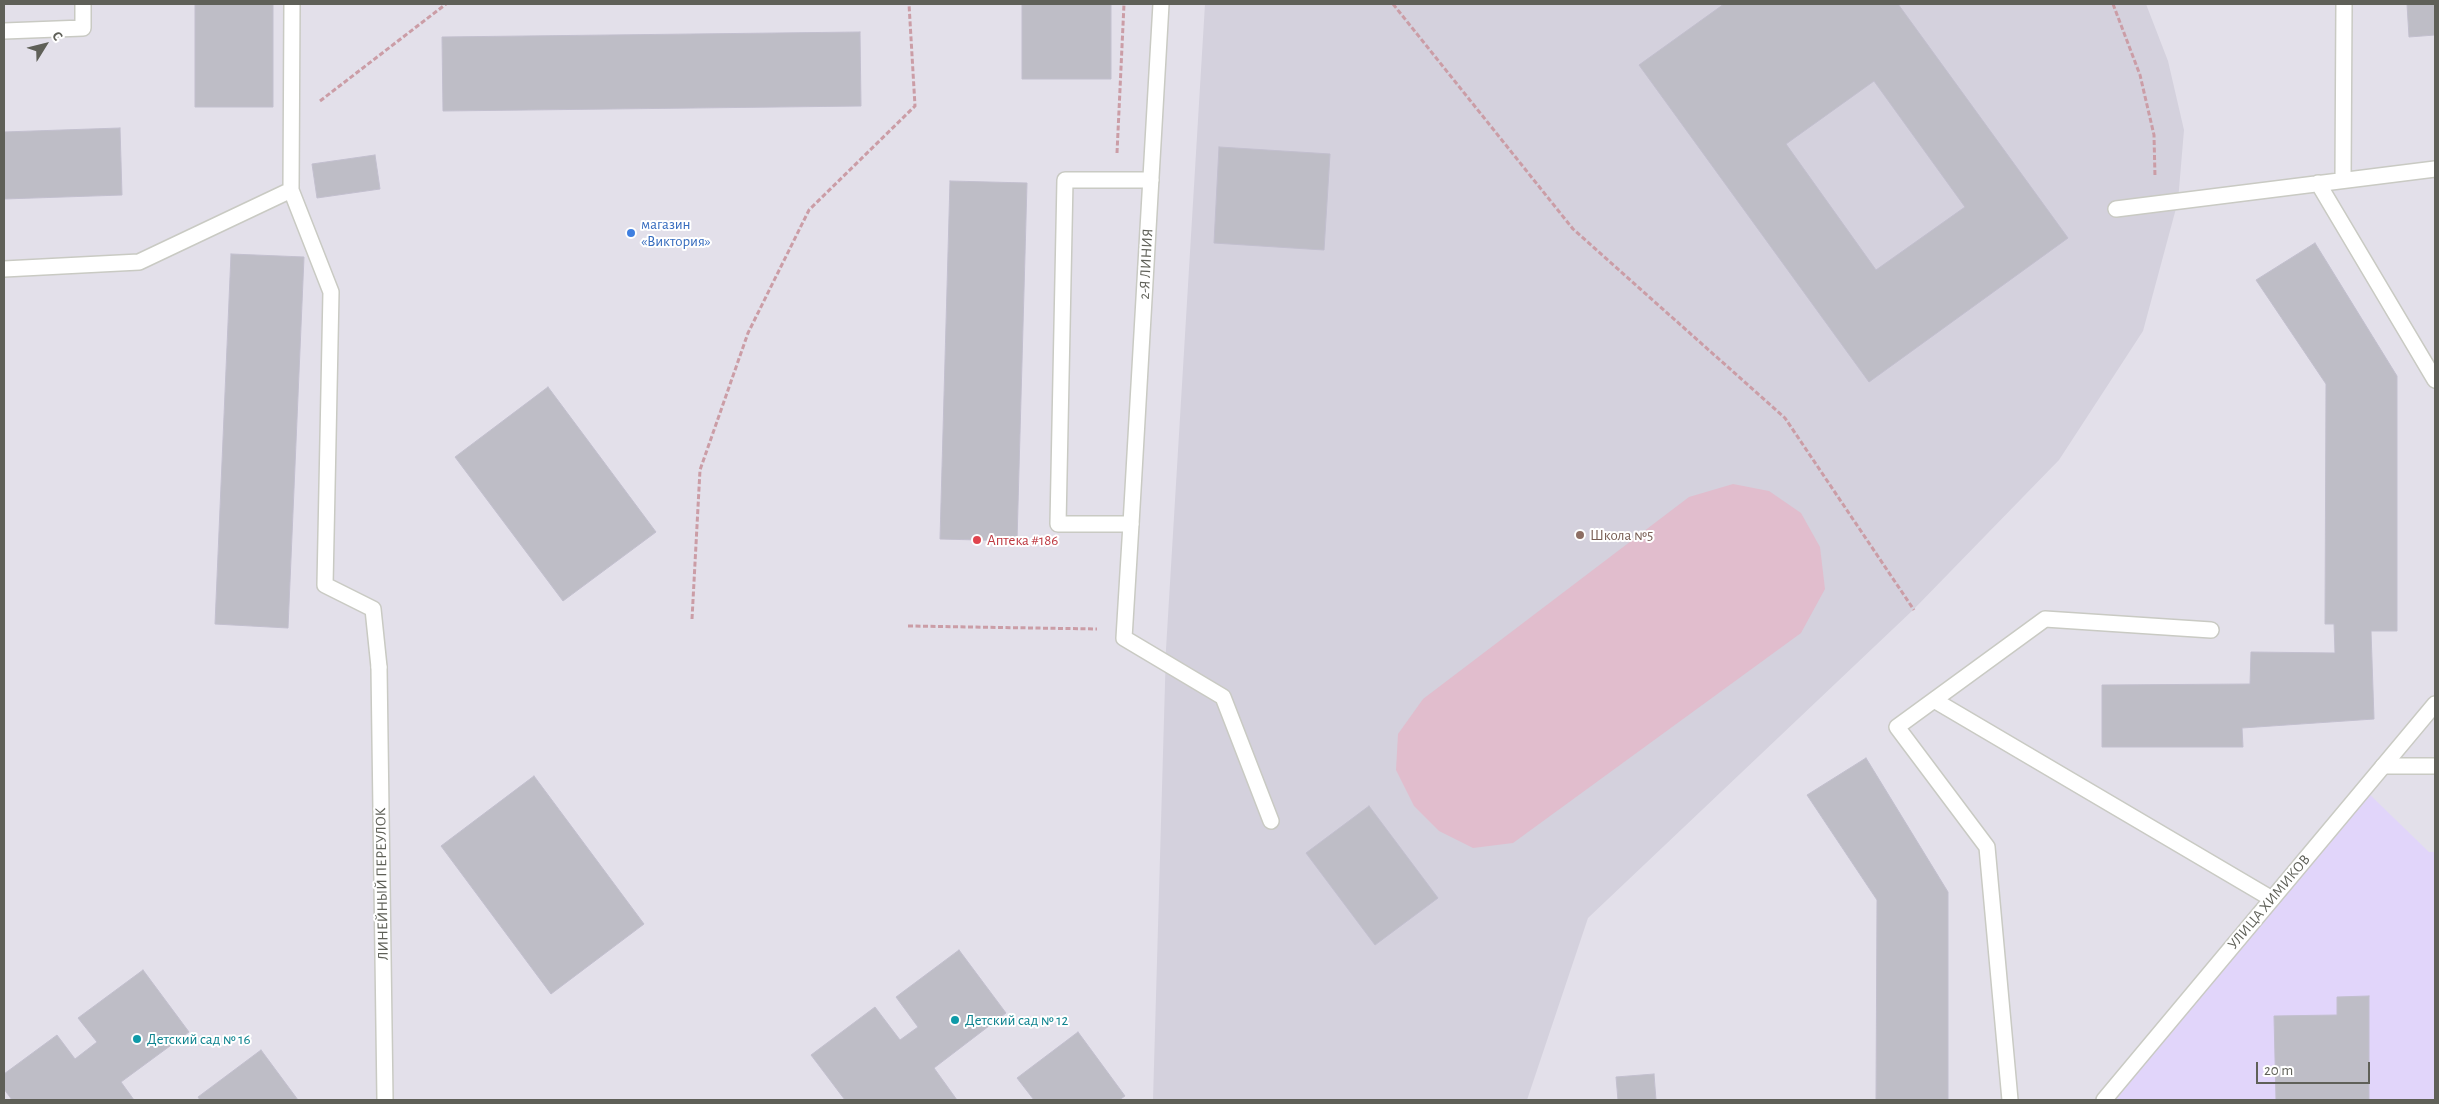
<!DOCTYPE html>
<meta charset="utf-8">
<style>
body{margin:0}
#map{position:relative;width:2439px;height:1104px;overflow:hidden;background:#e3e0ea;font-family:"Alegreya Sans",sans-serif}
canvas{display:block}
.frame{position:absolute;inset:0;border:5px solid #5f6058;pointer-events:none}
.north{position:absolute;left:20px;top:20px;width:50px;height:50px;-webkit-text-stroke:4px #fff;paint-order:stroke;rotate:54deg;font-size:14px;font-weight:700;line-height:20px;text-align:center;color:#5f6058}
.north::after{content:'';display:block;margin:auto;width:18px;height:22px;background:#5f6058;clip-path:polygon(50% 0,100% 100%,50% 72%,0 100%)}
.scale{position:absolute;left:2256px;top:1062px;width:114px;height:22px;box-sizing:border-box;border:2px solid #5f6058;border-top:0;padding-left:6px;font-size:15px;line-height:18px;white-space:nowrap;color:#5f6058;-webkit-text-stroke:4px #fff;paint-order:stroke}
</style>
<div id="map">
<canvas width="2439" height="1104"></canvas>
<div class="frame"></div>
<div class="north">С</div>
<div class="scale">20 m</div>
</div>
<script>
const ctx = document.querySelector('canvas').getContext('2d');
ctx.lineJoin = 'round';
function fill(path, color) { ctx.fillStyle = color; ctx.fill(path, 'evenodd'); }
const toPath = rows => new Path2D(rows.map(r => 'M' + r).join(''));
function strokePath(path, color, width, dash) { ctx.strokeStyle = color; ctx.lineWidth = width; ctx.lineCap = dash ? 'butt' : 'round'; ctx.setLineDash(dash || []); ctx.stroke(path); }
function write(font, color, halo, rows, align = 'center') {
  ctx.font = font + ' "Alegreya Sans",sans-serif'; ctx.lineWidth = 4; ctx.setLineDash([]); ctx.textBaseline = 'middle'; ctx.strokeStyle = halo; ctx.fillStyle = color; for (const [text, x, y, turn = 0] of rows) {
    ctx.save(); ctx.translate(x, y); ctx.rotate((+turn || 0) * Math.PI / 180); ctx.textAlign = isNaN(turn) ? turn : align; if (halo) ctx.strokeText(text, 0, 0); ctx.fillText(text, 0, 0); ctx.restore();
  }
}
const commercial = toPath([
 [2364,789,2429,852,2435,852,2435,1100,2104,1100]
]);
const education = toPath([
 [1205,4,2146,4,2168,61,2184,130,2178,201,2143,331,2059,460,1913,610,1588,918,1527,1100,1153,1100,1166,649]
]);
const green = toPath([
 [1733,484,1769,491,1801,513,1820,547,1825,589,1801,633,1513,843,1473,848,1439,831,1414,806,1396,770,1398,734,1423,699,1689,497]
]);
const building = toPath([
 [195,4,273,4,273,107,195,107,195,4],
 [1022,4,1111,4,1111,79,1022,79,1022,4],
 [1724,4,1898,4,2068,238,1869,382,1639,65,1724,4],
 [1874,81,1965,207,1876,270,1786,144,1874,81],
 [2407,4,2435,4,2435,35,2409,37,2407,4],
 [860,32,861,106,443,111,442,37,860,32],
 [120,128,122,195,4,199,4,132,120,128],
 [1219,147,1330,154,1324,250,1214,243,1219,147],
 [375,155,380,189,317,198,312,164,375,155],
 [950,181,1027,183,1017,541,940,539,950,181],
 [2315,243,2397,376,2397,631,2371,631,2374,719,2242,728,2243,747,2102,747,2102,685,2250,684,2251,652,2335,653,2334,624,2325,624,2326,384,2256,280,2315,243],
 [231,254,304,257,288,628,215,624,231,254],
 [548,387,656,532,563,601,455,457,548,387],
 [1866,758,1948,892,1948,1100,1876,1100,1877,900,1807,795,1866,758],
 [534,776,644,924,551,994,441,846,534,776],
 [1369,806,1438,898,1375,945,1306,853,1369,806],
 [959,950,1006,1013,934,1068,957,1100,845,1100,811,1055,875,1007,900,1040,918,1027,896,997,959,950],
 [143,970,189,1032,121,1082,134,1100,12,1100,4,1089,4,1074,57,1035,75,1059,97,1042,78,1018,143,970],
 [2369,996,2369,1100,2276,1100,2274,1016,2337,1015,2337,997,2369,996],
 [1078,1032,1125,1096,1119,1100,1034,1100,1017,1078,1078,1032],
 [261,1050,298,1100,200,1100,198,1097,261,1050],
 [1654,1074,1656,1100,1618,1100,1616,1077,1654,1074]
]);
const path = toPath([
 [1393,4,1573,229,1785,418,1914,610],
 [2113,4,2140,75,2154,135,2155,177],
 [320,101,446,4],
 [1117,153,1124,4],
 [692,619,700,470,748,333,809,210,915,106,909,4],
 [908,626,1097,629]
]);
const service = toPath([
 [292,4,291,190,331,292,325,585,373,609,379,667],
 [4,31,83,28,83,4],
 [1151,180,1065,180,1058,524,1131,524,1124,638,1223,697,1271,821],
 [2343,180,2344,4],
 [2318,183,2435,380],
 [2116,209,2435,169],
 [4,269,139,262,291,190],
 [1934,700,2272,899],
 [2383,766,2435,766],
 [2010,1100,1987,847,1897,727,2045,619,2211,630]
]);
const minor = toPath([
 [1131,524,1161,4],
 [379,667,385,1100],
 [2104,1100,2435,704]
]);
const markers = [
 [631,233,5,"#3f7fe0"],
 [1580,535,5,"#8d6e63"],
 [977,540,5,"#e0444e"],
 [955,1020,5,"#0f9aa8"],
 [137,1039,5,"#0f9aa8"]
];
const shopNames = [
 ["магазин",641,224],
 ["«Виктория»",641,241]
];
const streetNames = [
 ["2-Я ЛИНИЯ",1146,264,-87],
 ["ЛИНЕЙНЫЙ ПЕРЕУЛОК",382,884,-91],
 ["УЛИЦА ХИМИКОВ",2269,902,-50]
];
const educationNames = [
 ["Школа №5",1590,535]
];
const healthNames = [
 ["Аптека #186",987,540]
];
const cultureNames = [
 ["Детский сад № 12",965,1020],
 ["Детский сад № 16",147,1039]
];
fill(commercial, '#e1d5fa');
fill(education, '#d4d1dd');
fill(green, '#e1bdcd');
fill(building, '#bebdc6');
strokePath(building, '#c2bfce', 1);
strokePath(service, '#c9cac3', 18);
strokePath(minor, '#c9cac3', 18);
strokePath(path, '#cb9da6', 3, [5, 2.5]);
strokePath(service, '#fff', 15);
strokePath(minor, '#fff', 15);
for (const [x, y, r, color] of markers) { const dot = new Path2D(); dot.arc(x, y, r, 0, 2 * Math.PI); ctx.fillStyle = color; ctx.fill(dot); strokePath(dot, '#fff', 2); }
write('15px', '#366cbe', '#fff', shopNames, 'left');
write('15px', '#5f6058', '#fff', streetNames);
write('15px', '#785e54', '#fff', educationNames, 'left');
write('15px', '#be3a42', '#fff', healthNames, 'left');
write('15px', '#0d838f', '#fff', cultureNames, 'left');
</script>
